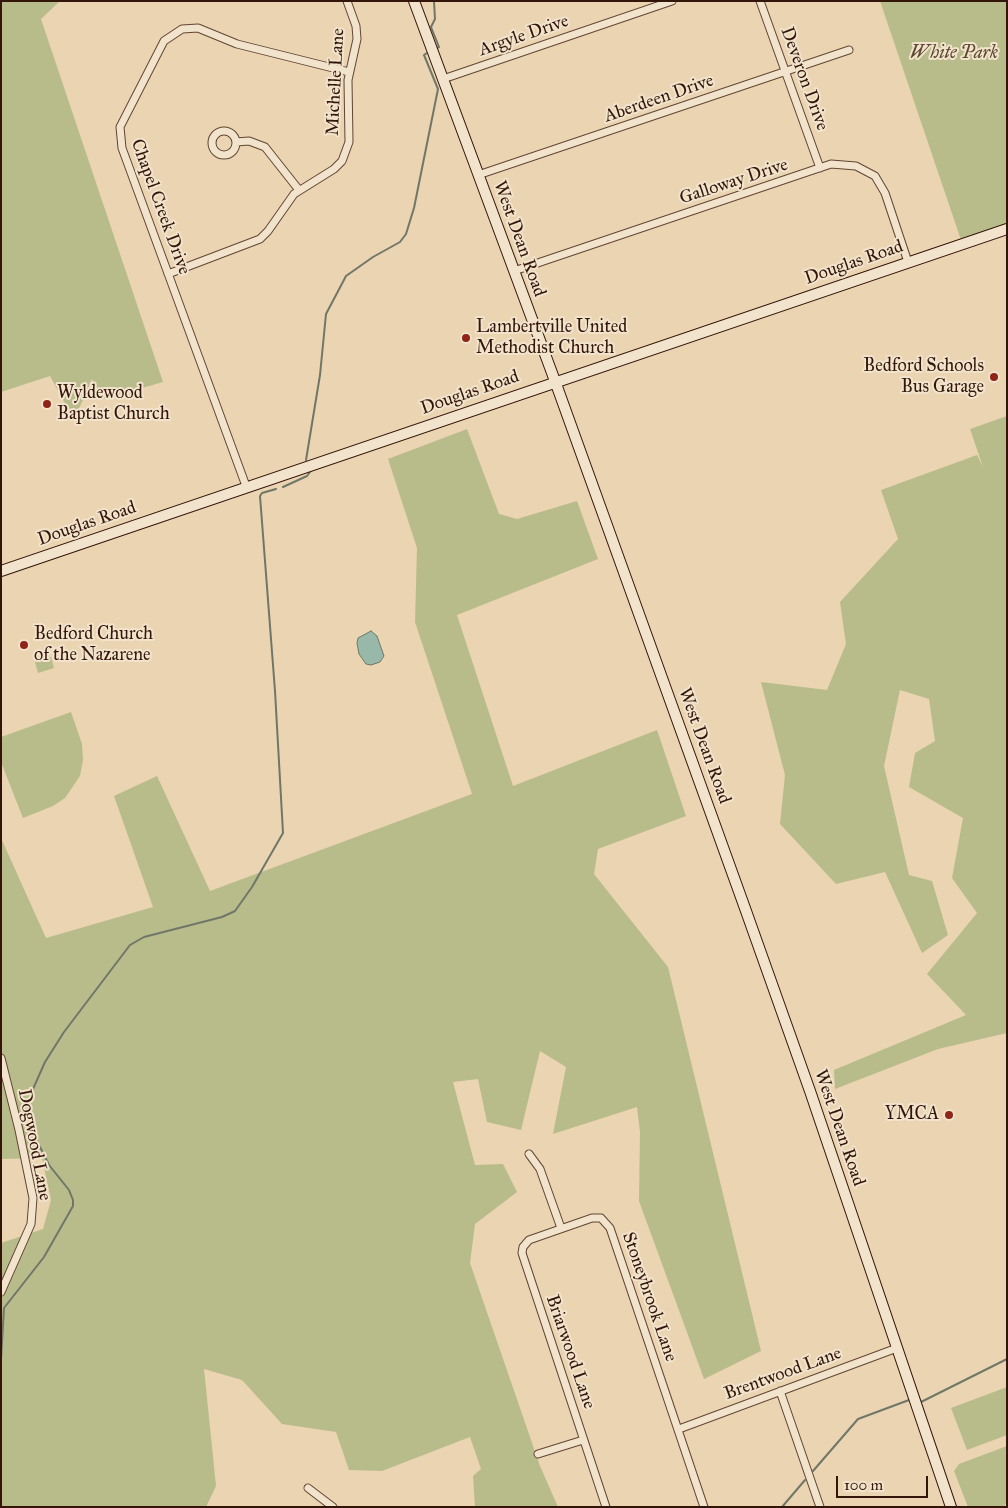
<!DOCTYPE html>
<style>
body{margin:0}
#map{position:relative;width:1008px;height:1508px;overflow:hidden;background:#ead4b1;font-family:"IM FELL Great Primer",serif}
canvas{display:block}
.frame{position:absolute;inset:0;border:2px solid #341509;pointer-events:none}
.scale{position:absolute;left:836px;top:1476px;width:92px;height:22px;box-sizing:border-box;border:2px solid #341509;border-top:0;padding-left:6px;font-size:15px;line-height:18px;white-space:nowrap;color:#341509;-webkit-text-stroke:4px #f1e3cc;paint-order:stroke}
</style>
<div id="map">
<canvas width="1008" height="1508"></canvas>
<div class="frame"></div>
<div class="scale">100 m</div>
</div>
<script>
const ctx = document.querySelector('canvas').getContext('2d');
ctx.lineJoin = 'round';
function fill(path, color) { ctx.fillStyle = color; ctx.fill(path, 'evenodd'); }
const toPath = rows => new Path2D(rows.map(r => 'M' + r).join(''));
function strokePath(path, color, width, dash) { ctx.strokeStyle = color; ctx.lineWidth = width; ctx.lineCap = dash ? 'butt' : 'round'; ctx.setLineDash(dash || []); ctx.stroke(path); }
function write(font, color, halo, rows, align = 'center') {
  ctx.font = font + ' "IM FELL Great Primer",serif'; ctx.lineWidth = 4; ctx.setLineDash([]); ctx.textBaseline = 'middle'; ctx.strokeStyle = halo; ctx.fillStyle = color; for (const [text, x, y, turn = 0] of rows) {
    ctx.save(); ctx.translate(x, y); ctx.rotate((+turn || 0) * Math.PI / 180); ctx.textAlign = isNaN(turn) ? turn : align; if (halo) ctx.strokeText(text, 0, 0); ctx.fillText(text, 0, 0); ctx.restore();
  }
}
const green = toPath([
 [1,1,60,1,41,19,163,382,104,399,92,379,74,420,50,376,1,392],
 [880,1,1007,1,1007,225,961,240],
 [1007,416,1007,1033,938,1049,835,1089,834,1070,966,1015,927,974,977,913,952,878,963,818,909,787,915,753,935,741,929,699,900,690,884,766,909,875,932,881,948,935,922,953,885,872,836,884,780,824,785,775,761,682,827,690,846,644,840,602,898,539,881,490,977,455,983,467,970,429],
 [467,429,499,514,517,519,577,501,598,559,457,615,513,786,657,730,686,816,598,849,594,874,668,967,761,1351,704,1379,639,1201,640,1132,637,1107,553,1134,566,1067,540,1051,521,1130,487,1122,478,1079,453,1082,475,1165,503,1164,517,1192,475,1224,470,1263,540,1466,558,1507,475,1507,473,1476,481,1469,470,1437,382,1471,349,1470,336,1432,282,1424,242,1380,204,1369,216,1486,206,1507,1,1507,1,1243,43,1229,51,1200,42,1158,1,1159,1,838,46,938,153,907,114,796,157,776,210,891,472,794,415,622,417,548,388,459],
 [51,657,54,668,38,673,35,662],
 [71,712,82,744,83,760,80,776,65,798,53,806,23,818,1,762,1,737],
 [1007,1387,1007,1435,967,1450,951,1408],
 [1007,1446,1007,1502,1004,1507,968,1507,954,1471,959,1464]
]);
const water = toPath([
 [371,631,377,636,384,656,380,662,371,665,366,664,359,654,357,643,358,638,371,631]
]);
const stream = toPath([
 [434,1,435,19,431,27,439,47,437,48],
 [306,460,320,375,326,314,346,276,373,257,400,242,406,234,414,208,438,89,424,55,427,53],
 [283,487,307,476,310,472],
 [1,1360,4,1308,44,1257,73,1206,73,1200,69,1190,49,1165,36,1139,27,1111,33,1089,45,1062,64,1032,130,945,144,937,222,917,235,911,252,887,283,833,275,691,260,496,262,493,276,489],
 [921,1402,1007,1359],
 [813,1471,858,1419,909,1400],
 [782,1507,805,1480]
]);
const street = toPath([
 [760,1,820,168],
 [443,79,672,1],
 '212 143a12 12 0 1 1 24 0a12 12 0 1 1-24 0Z',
 [236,142,249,141,265,147,299,190],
 [478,175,849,50],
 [514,271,831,164,856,166,875,176,885,193,908,262],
 [168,274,260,239,268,231,294,194,334,169,342,161,349,142,348,80,357,39,356,26,347,1],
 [246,486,122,148,120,127,164,41,182,29,198,28,237,44,349,72],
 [1,1058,19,1130,33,1198,31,1224,1,1292],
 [529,1154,540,1169,561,1228],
 [780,1391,820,1507],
 [679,1429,897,1348],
 [538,1454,583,1440],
 [308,1488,333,1507],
 [606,1507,522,1253,523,1247,529,1240,592,1218,601,1218,610,1228,704,1507]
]);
const secondary = toPath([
 [414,1,555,381,746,911,810,1091,951,1507],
 [1,571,1007,229]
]);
const markers = [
 [466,338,5,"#8f2418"],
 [994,377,5,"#8f2418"],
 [47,404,5,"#8f2418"],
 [24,645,5,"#8f2418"],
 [949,1115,5,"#8f2418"]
];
const streetNames = [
 ["Argyle Drive",524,36,-19],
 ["Deveron Drive",804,79,70],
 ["Michelle Lane",336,82,-87],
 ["Aberdeen Drive",659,99,-19],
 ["Galloway Drive",734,182,-18],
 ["Chapel Creek Drive",160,207,70],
 ["West Dean Road",519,239,70],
 ["Douglas Road",854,263,-19],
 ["Douglas Road",470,393,-19],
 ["Douglas Road",87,524,-19],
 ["West Dean Road",704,746,70],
 ["West Dean Road",839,1128,71],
 ["Dogwood Lane",34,1145,79],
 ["Stoneybrook Lane",649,1297,71],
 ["Briarwood Lane",570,1352,71],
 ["Brentwood Lane",783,1374,-20]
];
const parkNames = [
 ["White Park",954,54]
];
const poiNames = [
 ["Lambertville United",476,328],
 ["Methodist Church",476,349],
 ["Bedford Schools",984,367,"right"],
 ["Bus Garage",984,388,"right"],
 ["Wyldewood",57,394],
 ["Baptist Church",57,415],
 ["Bedford Church",34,635],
 ["of the Nazarene",34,656],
 ["YMCA",939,1115,"right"]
];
fill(green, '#b8bc8b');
fill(water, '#98b8a9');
strokePath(water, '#707769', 1);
strokePath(stream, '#707769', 2);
strokePath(street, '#624533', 9);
strokePath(secondary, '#341509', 12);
strokePath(street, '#f1e3cc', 7);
strokePath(secondary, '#f1e3cc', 10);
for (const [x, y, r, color] of markers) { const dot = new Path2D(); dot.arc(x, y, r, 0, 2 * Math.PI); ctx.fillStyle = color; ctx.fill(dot); strokePath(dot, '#f1e3cc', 2); }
write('18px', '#341509', '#f1e3cc', streetNames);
write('italic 18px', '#5c4730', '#f1e3cc', parkNames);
write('18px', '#341509', '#f1e3cc', poiNames, 'left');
</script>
